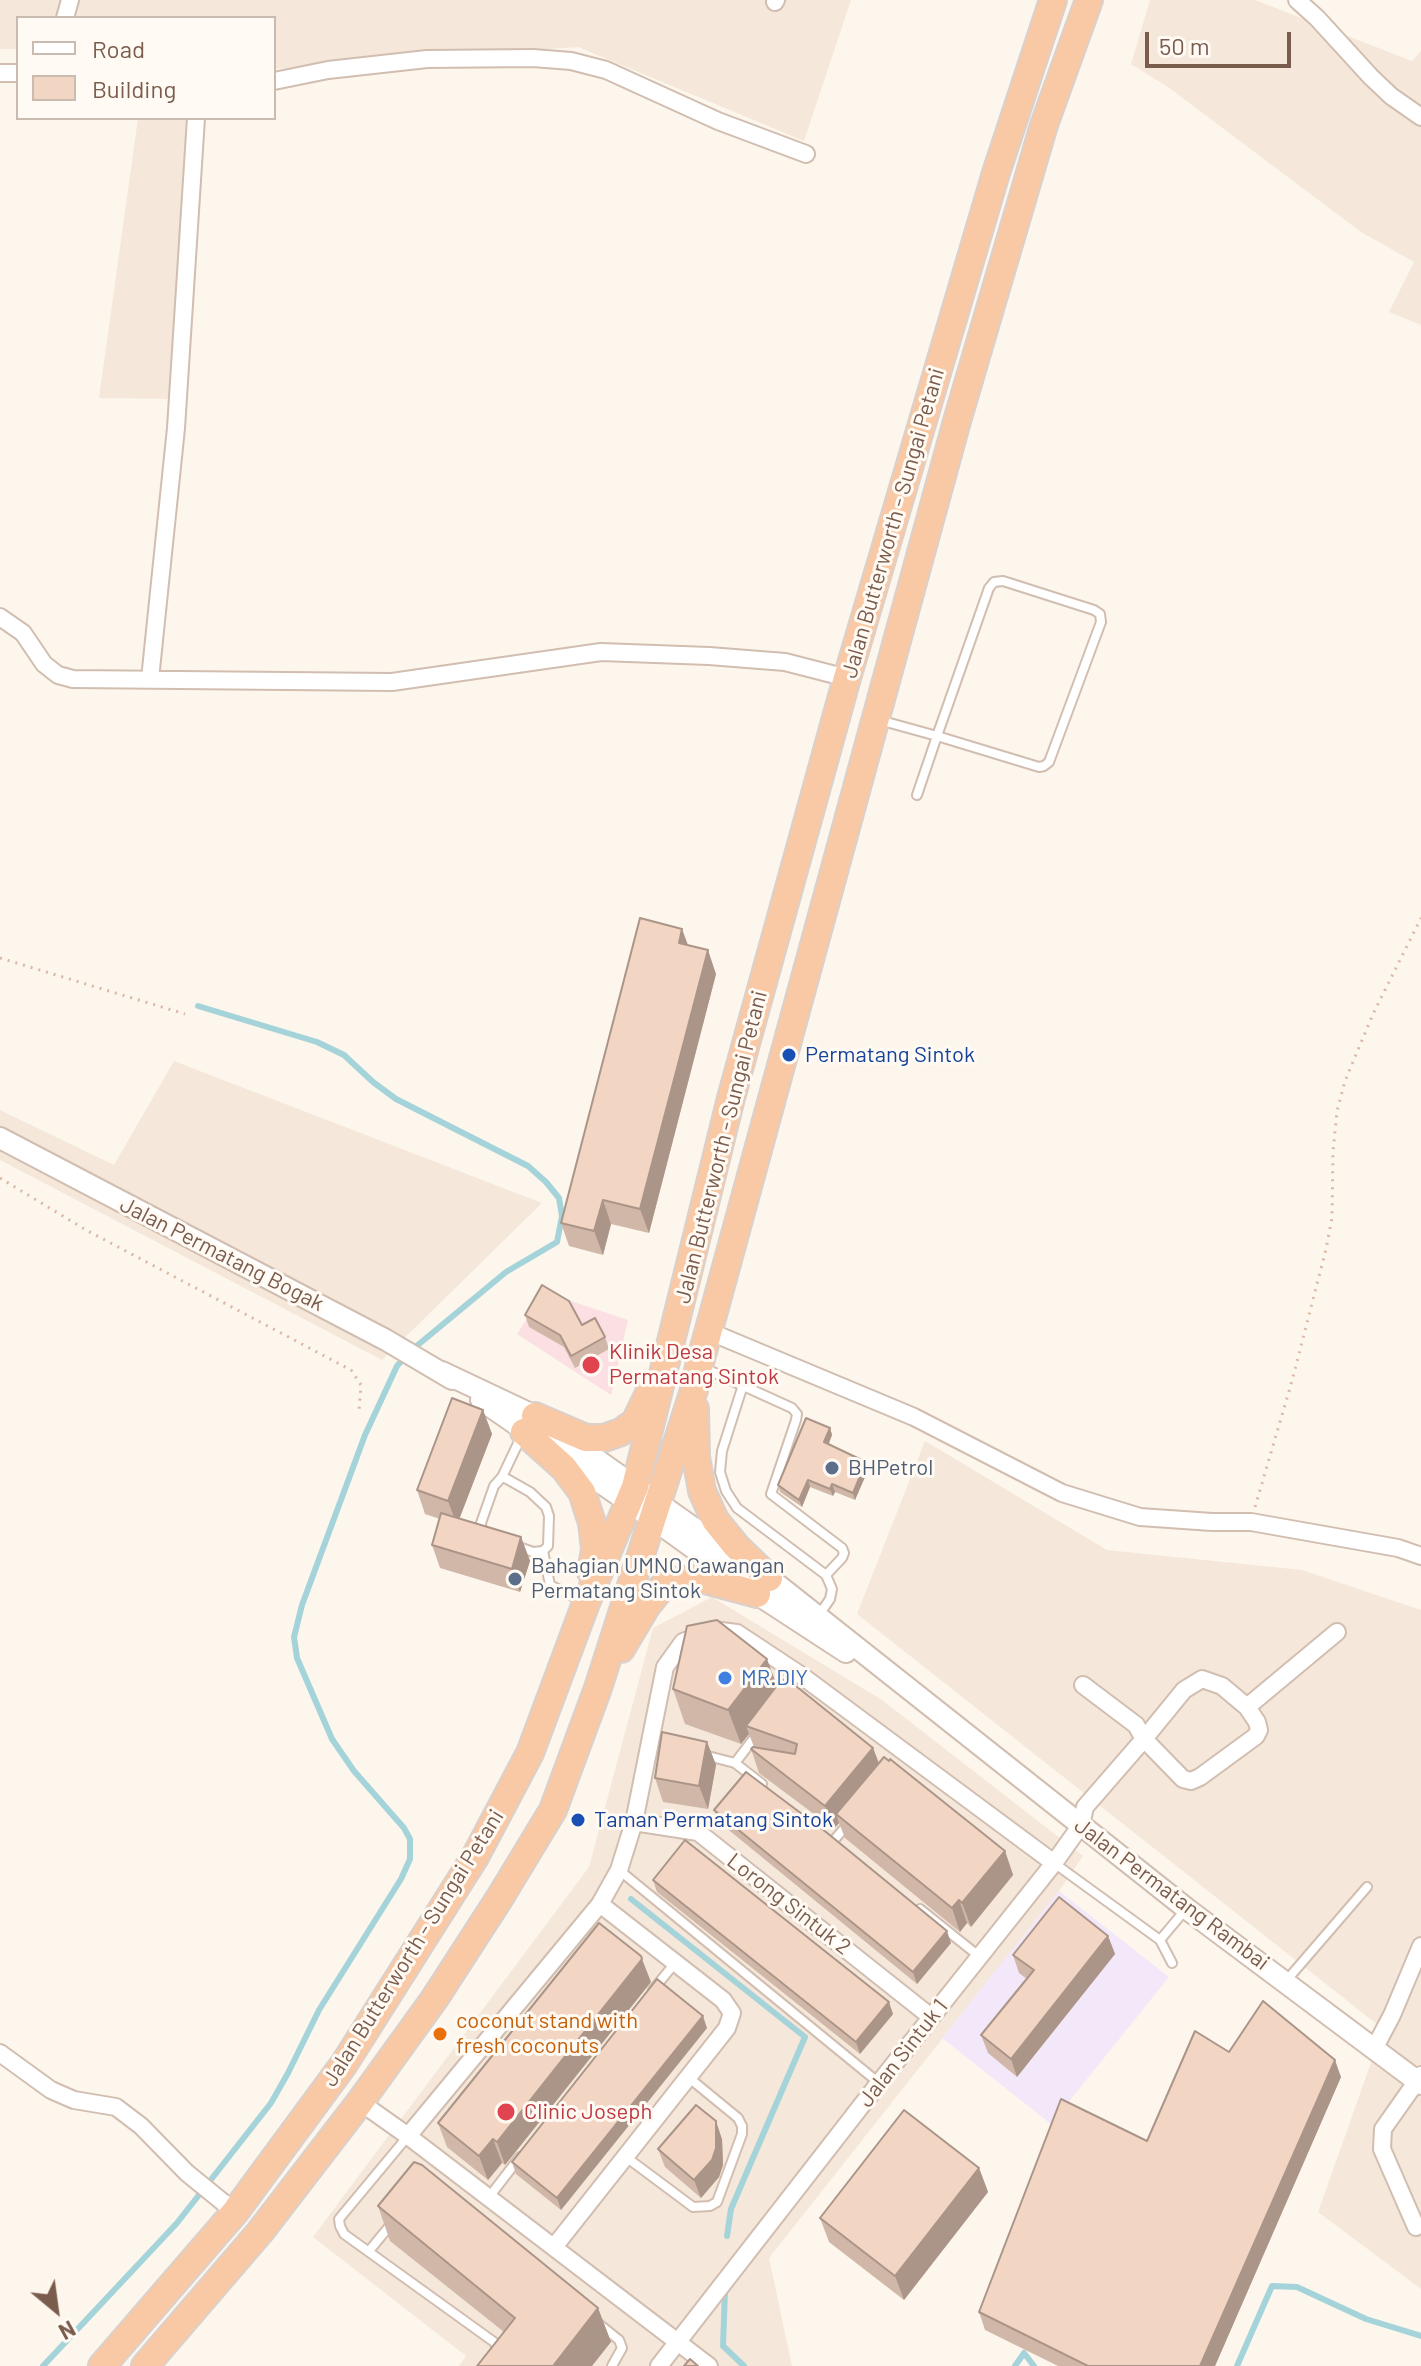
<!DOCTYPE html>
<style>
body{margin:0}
#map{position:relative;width:1421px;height:2366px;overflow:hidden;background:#fdf6ec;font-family:Barlow,sans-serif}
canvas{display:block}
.legend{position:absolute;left:16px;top:16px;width:260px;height:104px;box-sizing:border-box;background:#fffaf3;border:2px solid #cabbb1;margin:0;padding:10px 14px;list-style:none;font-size:24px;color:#7a5c4d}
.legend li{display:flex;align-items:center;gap:16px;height:40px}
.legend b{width:40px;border:2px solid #cabbb1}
.north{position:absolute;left:16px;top:2270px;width:80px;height:80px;-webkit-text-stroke:6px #fffaf3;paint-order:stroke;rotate:151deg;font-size:22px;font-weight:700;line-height:32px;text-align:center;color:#7a5c4d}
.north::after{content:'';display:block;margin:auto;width:28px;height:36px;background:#7a5c4d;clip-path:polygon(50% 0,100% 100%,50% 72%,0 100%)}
.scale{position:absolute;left:1145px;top:32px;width:146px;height:36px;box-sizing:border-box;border:4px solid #7a5c4d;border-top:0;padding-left:10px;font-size:24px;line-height:28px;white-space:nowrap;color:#7a5c4d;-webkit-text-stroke:6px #fffaf3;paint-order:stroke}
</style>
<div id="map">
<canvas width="1421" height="2366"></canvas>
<ul class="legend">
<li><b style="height:10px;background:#fff"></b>Road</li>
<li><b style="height:22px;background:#f3d5c3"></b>Building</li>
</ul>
<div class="north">N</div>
<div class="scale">50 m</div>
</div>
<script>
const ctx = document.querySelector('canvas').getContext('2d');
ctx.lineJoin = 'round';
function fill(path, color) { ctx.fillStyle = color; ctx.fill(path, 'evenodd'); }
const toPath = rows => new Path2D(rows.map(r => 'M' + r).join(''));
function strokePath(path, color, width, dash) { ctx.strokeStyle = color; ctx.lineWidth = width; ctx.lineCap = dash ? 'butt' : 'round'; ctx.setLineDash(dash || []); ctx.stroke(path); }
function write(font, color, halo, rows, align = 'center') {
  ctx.font = font + ' Barlow,sans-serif'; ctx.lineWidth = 6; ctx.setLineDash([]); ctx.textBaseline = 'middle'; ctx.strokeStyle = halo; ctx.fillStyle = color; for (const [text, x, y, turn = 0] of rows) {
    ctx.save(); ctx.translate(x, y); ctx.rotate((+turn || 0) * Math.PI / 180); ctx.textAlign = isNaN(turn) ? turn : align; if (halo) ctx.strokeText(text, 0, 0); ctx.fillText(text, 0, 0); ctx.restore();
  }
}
const residential = toPath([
 [0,0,851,0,804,141,578,47,274,69,274,18,18,18,18,49,0,49],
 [1150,0,1255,0,1412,61,1421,51,1421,325,1389,312,1414,262,1361,232,1168,87,1131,64],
 [138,118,196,118,175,399,99,398],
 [174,1061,542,1203,382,1360,0,1160,0,1110,114,1165],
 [925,1441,1107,1550,1302,1570,1421,1610,1421,2289,1318,2212,1383,2029,857,1614],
 [712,1597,882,1700,1083,1856,1059,1891,769,2258,792,2366,459,2366,466,2356,313,2237,589,1867,653,1628]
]);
const education = toPath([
 [1059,1891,1169,1977,1051,2124,942,2038]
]);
const medical = toPath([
 [544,1292,628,1320,611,1395,517,1334]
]);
const stream = toPath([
 [198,1006,317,1042,344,1055,373,1082,396,1099,528,1166,546,1182,559,1198,562,1216,557,1242,506,1272,413,1349],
 [631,1899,805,2037,731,2209,727,2236],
 [725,2291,723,2346,744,2366],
 [43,2366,177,2223,271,2103,288,2073,319,2010,401,1879,410,1859,410,1839,404,1828,354,1771,332,1739,297,1658,294,1637,302,1605,365,1435,397,1366,405,1357],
 [1015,2366,1024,2353,1034,2366],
 [1237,2366,1272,2286,1297,2287,1366,2319,1421,2336]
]);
const path = toPath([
 [0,958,185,1014],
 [0,1178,86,1230,351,1370,361,1385,359,1412],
 [1255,1507,1292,1381,1326,1249,1332,1218,1333,1152,1337,1111,1345,1081,1373,1014,1421,918]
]);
const service = toPath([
 [879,720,937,736,1039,767,1044,766,1049,762,1101,622,1100,614,1094,610,1003,581,994,582,989,588,937,736,917,795],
 [704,1368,792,1408,797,1414,796,1420,771,1494,842,1548,844,1553,842,1558,826,1575],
 [743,1385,722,1451,720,1472,726,1491,737,1508,826,1575,832,1589,830,1599,819,1615],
 [502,1477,522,1435],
 [482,1532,481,1523,494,1486,502,1477,507,1479,530,1492,546,1507,549,1516,548,1546,543,1551],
 [516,1546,533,1552,543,1551,550,1585,582,1601],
 [704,1755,735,1763,762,1784],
 [735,1763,758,1733],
 [835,1839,848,1824],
 [1054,1863,1160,1940,1172,1963],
 [619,1870,879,2083],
 [920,1909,980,1957],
 [1160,1940,1186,1909],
 [1286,1981,1367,1887],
 [653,1990,675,1963],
 [408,2136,339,2219,340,2226,344,2234,494,2342,500,2353,490,2366],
 [626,2157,693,2207,710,2206,717,2202,742,2134,742,2126,738,2118,688,2077],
 [489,2197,520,2157],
 [369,2251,392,2223],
 [599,2324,619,2340,622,2348,612,2366]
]);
const minor = toPath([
 [1297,0,1317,18,1371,77,1391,96,1421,117],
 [775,2,776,0],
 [65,18,70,0],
 [0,73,18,73],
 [274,81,328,70,427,59,533,58,571,61,606,70,718,121,806,154],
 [0,617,23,633,44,664,58,675,73,679,392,682,601,652,709,656,785,662,847,678],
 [150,679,176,428,196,118],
 [708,1331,914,1417,1062,1493,1140,1517,1212,1522,1251,1522,1398,1548,1421,1556],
 [1247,1707,1337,1632],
 [634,1822,698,1832,931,2017],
 [1374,2049,1392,2015,1421,1946],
 [0,2053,51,2090,74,2100,116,2107,141,2126,187,2173,235,2212],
 [360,2102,408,2136,709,2366],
 [408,2136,600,1904,619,1870,634,1822,665,1667,683,1642,713,1630,737,1633,802,1676,1054,1863],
 [1416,2227,1382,2149,1383,2129,1421,2075],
 [554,2247,727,2028,732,2013,723,2000,600,1904],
 [659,2366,879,2083,1054,1863,1081,1825,1085,1807,1144,1739,1184,1690,1202,1679,1222,1686,1247,1707,1257,1722,1259,1730,1256,1736,1200,1777,1191,1781,1183,1779,1144,1739,1136,1725,1083,1685]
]);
const tertiary = toPath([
 [0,1138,386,1340,452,1379],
 [442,1372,535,1416,729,1553,769,1578,1187,1909,1421,2084],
 [481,1400,653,1519,757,1594,846,1652]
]);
const trunk = toPath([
 [695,1409,696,1457,702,1491,715,1520,736,1546,769,1578],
 [535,1416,586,1438,604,1438,621,1432,635,1422,649,1393],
 [524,1432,564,1468,582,1492,592,1523,595,1549,591,1572],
 [621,1649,646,1607,662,1587,680,1580,701,1579,757,1594],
 [102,2366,235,2212,344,2064,475,1857,530,1753,586,1603,635,1487,731,1098,847,678,996,173,1053,0],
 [145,2366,260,2232,360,2102,435,1998,499,1899,553,1810,598,1688,694,1390,699,1366,957,421,1044,125,1089,0]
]);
const wall = toPath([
 [688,945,716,974,649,1233,611,1224,603,1255,569,1246,561,1223],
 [525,1315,582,1325,605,1337,609,1349,575,1368,564,1347,529,1327],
 [483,1410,492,1434,459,1519,521,1537,530,1561,520,1592,440,1568,432,1545,440,1519,425,1514,417,1490],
 [830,1428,832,1435,829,1444,868,1470,855,1500,835,1492,833,1496,810,1487,802,1507,780,1492,778,1485],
 [777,1686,873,1748,879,1763,1005,1851,1013,1875,971,1927,967,1923,960,1932,845,1838,839,1823,834,1829,759,1773,751,1749,754,1747,749,1734,741,1744,685,1724,673,1689],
 [707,1742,716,1765,708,1809,663,1802,655,1778],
 [714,1810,951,1943,917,1984,719,1822],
 [653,1880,893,2014,860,2054,657,1892],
 [1108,1936,1115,1954,1017,2077,988,2053,981,2035,1027,1979,1019,1973,1013,1955],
 [651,1982,505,2165,502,2163,488,2180,447,2147,438,2123],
 [707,2028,561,2210,516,2174,512,2162],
 [1229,2052,1341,2077,1215,2366,1058,2366,985,2330,979,2312,1147,2141],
 [722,2139,723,2165,719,2177,701,2198,665,2167,658,2149],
 [979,2168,988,2192,904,2300,829,2242,820,2218],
 [378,2206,598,2308,611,2342,504,2332,390,2241]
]);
const shadedWall = toPath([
 [682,929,691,953,679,943],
 [708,950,716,974,649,1233,640,1209],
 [603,1200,611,1224,603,1255,594,1231],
 [483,1410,492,1434,457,1525,448,1501],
 [830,1428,832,1435,826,1449,824,1442],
 [866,1462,868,1470,855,1500,853,1493],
 [808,1480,810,1487,802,1507,799,1500],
 [832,1484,835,1492,833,1496,830,1489],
 [521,1537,530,1561,520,1592,512,1569],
 [767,1659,780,1694,746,1726,749,1734,741,1744,728,1710],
 [707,1742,716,1765,708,1809,699,1786],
 [873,1748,882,1772,836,1814,839,1823,834,1829,825,1806],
 [1005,1851,1013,1875,971,1927,962,1903],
 [959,1900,967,1923,960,1932,952,1908],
 [947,1931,951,1943,917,1984,913,1972],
 [1108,1936,1115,1954,1017,2077,1011,2059],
 [642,1959,651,1982,505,2165,497,2142],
 [889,2002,893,2014,860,2054,856,2042],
 [703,2016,707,2028,561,2210,557,2198],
 [1335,2060,1341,2077,1215,2366,1200,2366],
 [716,2121,722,2139,723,2165,719,2177,701,2198,694,2180],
 [493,2139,502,2163,488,2180,479,2156],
 [979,2168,988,2192,904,2300,895,2276],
 [598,2308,611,2342,592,2366,553,2366]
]);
const building = toPath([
 [640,918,682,929,679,943,708,950,640,1209,603,1200,594,1231,561,1223,640,918],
 [542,1285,569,1301,582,1325,595,1318,605,1337,571,1356,560,1335,525,1315,542,1285],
 [452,1398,483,1410,448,1501,417,1490,452,1398],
 [806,1418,830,1428,824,1442,866,1462,853,1493,832,1484,830,1489,808,1480,799,1500,778,1485,806,1418],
 [441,1513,521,1537,512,1569,432,1545,441,1513],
 [717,1620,767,1659,728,1710,673,1689,687,1626,717,1620],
 [782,1679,789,1685,791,1682,873,1748,825,1806,751,1749,753,1747,795,1754,797,1744,746,1726,782,1679],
 [662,1732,707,1742,699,1786,655,1778,662,1732],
 [884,1757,889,1761,890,1759,1005,1851,962,1903,959,1900,952,1908,836,1814,884,1757],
 [746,1772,826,1832,947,1931,913,1972,714,1810,746,1772],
 [685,1840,889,2002,856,2042,653,1880,685,1840],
 [1059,1897,1108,1936,1011,2059,981,2035,1034,1970,1013,1955,1059,1897],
 [599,1923,641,1956,642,1959,497,2142,493,2139,479,2156,438,2123,599,1923],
 [657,1979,703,2016,557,2198,512,2162,657,1979],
 [1263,2001,1335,2060,1200,2366,1088,2366,979,2312,1061,2099,1147,2141,1195,2031,1229,2052,1263,2001],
 [696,2105,716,2121,716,2148,712,2160,694,2180,658,2149,696,2105],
 [904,2110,979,2168,895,2276,820,2218,904,2110],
 [414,2162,422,2165,598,2308,553,2366,477,2366,515,2318,378,2206,414,2162],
 [690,2359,698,2366,684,2366,690,2359]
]);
const markers = [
 [789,1055,8,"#1a4fb4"],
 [591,1365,10,"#e0444e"],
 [832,1468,8,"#5c6f8a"],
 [515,1579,8,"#5c6f8a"],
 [725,1678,8,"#3f7fe0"],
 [578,1820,8,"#1a4fb4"],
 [440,2034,8,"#e8710a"],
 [506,2112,10,"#e0444e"]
];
const streetNames = [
 ["Jalan Butterworth - Sungai Petani",893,523,-74],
 ["Jalan Butterworth - Sungai Petani",721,1147,-76],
 ["Jalan Permatang Bogak",222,1254,27],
 ["Jalan Permatang Rambai",1172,1894,37],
 ["Lorong Sintuk 2",789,1904,38],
 ["Jalan Butterworth - Sungai Petani",413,1948,-58],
 ["Jalan Sintuk 1",903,2053,-52]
];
const transitNames = [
 ["Permatang Sintok",805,1055],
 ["Taman Permatang Sintok",594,1820]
];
const healthNames = [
 ["Klinik Desa",609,1352],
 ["Permatang Sintok",609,1377],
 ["Clinic Joseph",524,2112]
];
const serviceNames = [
 ["BHPetrol",848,1468],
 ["Bahagian UMNO Cawangan",531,1566],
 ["Permatang Sintok",531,1591]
];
const shopNames = [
 ["MR.DIY",741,1678]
];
const foodNames = [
 ["coconut stand with",456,2021],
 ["fresh coconuts",456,2046]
];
fill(residential, '#f5e8da');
fill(education, '#f3e8fa');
fill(medical, '#fbdfe3');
strokePath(stream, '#a5d3da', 6);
strokePath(service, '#d1beb0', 12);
strokePath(minor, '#d1beb0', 20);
strokePath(tertiary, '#d1beb0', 24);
strokePath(trunk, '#dad1cd', 30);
strokePath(path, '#d9b8a5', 3, [2, 6]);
strokePath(service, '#fff', 8);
strokePath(minor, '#fff', 16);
strokePath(tertiary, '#fff', 20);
strokePath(trunk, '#f9c8a4', 26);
fill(wall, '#d1b7a8');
fill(shadedWall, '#aa9588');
fill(building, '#f3d5c3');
strokePath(building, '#aa9588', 2);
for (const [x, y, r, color] of markers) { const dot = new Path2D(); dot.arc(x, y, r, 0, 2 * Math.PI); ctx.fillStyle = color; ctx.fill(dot); strokePath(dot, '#fffaf3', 3); }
write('22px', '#7a5c4d', '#fffaf3', streetNames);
write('22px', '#164399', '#fffaf3', transitNames, 'left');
write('22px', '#be3a42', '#fffaf3', healthNames, 'left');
write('22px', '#4e5e75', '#fffaf3', serviceNames, 'left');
write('22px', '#366cbe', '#fffaf3', shopNames, 'left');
write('22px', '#c56008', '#fffaf3', foodNames, 'left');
</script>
